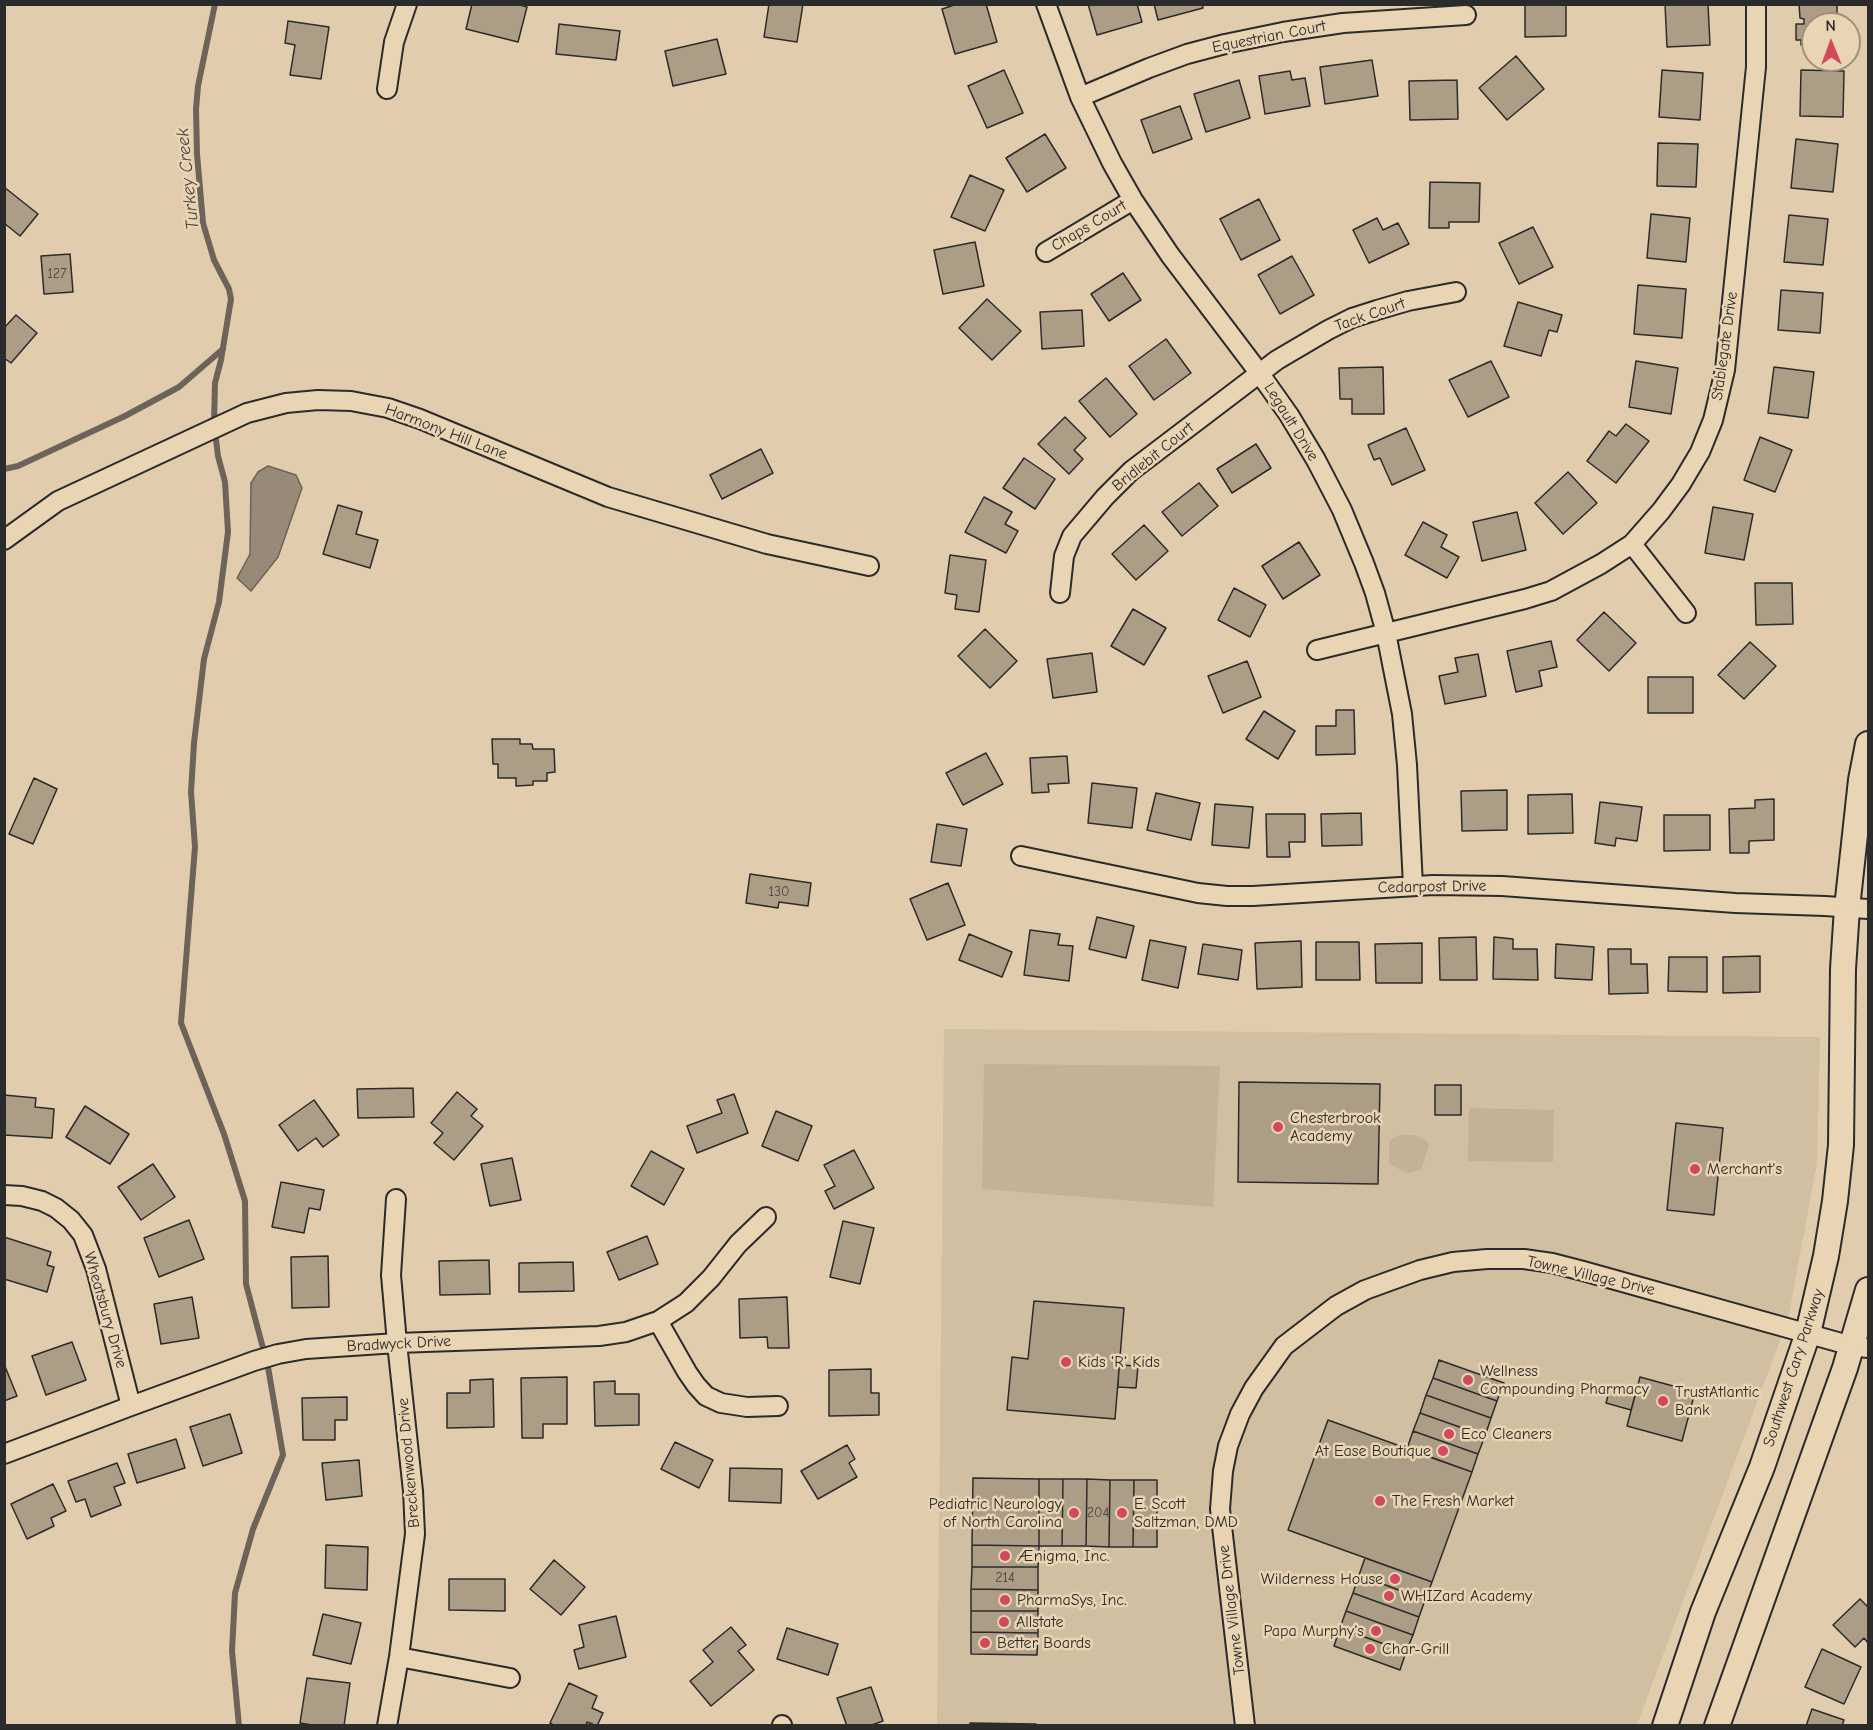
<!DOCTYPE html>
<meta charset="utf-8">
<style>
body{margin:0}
#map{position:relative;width:1873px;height:1730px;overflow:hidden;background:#e1cdae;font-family:"Comic Neue",sans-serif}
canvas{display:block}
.frame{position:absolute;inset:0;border:6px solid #2b2b2b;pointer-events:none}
.north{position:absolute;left:1801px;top:12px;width:60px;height:60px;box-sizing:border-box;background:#e9d4b3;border:2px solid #9d907d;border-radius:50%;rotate:359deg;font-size:16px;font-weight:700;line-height:24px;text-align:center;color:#2b2b2b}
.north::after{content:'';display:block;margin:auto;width:21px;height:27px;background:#d1495b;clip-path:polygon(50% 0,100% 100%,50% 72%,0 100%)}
</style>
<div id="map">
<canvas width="1873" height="1730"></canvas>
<div class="frame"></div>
<div class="north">N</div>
</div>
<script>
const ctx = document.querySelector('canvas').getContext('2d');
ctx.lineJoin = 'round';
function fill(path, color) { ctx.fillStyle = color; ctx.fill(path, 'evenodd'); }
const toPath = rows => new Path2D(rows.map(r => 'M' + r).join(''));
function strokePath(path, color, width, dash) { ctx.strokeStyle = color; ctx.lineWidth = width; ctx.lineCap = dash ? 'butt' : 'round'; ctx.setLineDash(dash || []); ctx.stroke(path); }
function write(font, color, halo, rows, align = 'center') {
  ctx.font = font + ' "Comic Neue",sans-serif'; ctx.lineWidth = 5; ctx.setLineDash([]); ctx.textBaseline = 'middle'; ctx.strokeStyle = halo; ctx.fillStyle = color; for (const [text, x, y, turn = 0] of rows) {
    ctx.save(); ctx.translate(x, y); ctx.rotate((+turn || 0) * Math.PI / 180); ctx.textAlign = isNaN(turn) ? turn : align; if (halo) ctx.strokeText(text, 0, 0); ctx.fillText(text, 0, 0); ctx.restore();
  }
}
const built = toPath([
 [944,1029,1820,1037,1817,1163,1788,1319,1637,1725,937,1726]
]);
const green = toPath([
 [984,1064,1220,1066,1213,1207,982,1189],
 [1469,1108,1554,1110,1553,1162,1468,1161],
 [1399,1135,1413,1135,1423,1139,1429,1144,1421,1170,1407,1173,1389,1164,1389,1141]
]);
const water = toPath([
 [268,466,296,475,302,488,278,557,251,591,237,578,250,554,251,483,258,472,268,466]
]);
const stream = toPath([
 [215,4,198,86,196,109,197,154,203,223,214,260,229,289,231,299,221,360,215,383,214,423,218,456,225,482,228,532,219,602,204,659,194,743,191,792,195,847,181,1023,224,1134,245,1201,246,1284,268,1367,283,1455,253,1529,235,1593,232,1651,239,1726],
 [4,469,18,466,125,416,179,387,223,349]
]);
const building = toPath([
 [472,4,517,4,527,7,518,42,466,29,472,4],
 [769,4,803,4,797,42,764,37,769,4],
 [957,4,986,4,997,42,955,54,942,9,957,4],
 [1088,4,1137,4,1142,22,1097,35,1088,4],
 [1154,4,1202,4,1203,8,1158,20,1154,4],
 [1525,4,1566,4,1566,36,1525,37,1525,4],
 [1665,4,1708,4,1710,45,1667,47,1665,4],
 [1799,4,1837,4,1837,24,1813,24,1813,41,1809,41,1810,45,1801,45,1801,40,1796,40,1796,24,1804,24,1804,19,1800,18,1799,4],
 [288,21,329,27,321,79,290,75,295,45,285,43,288,21],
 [559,24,620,31,616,60,556,54,559,24],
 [717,39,726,74,673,86,665,51,717,39],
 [1516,56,1544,89,1507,120,1479,88,1516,56],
 [1372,60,1378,96,1325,104,1320,67,1372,60],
 [1004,70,1023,113,987,128,968,86,1004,70],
 [1662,70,1703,73,1700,120,1659,117,1662,70],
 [1801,70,1844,71,1843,117,1800,116,1801,70],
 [1290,71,1292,80,1305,78,1310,106,1265,114,1259,76,1290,71],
 [1239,80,1250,118,1206,132,1194,94,1239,80],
 [1457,80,1458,119,1410,120,1409,81,1457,80],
 [1180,106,1192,139,1153,153,1141,120,1180,106],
 [1045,134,1066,168,1027,192,1006,158,1045,134],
 [1796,139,1838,144,1833,192,1791,188,1796,139],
 [1658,143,1698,144,1696,187,1657,186,1658,143],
 [970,175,1004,190,985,231,951,217,970,175],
 [1430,182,1480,183,1479,222,1449,222,1449,228,1429,228,1430,182],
 [4,187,38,214,20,236,4,223,4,187],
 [1259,199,1280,240,1241,260,1220,219,1259,199],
 [1651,214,1690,218,1686,262,1647,258,1651,214],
 [1789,215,1828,219,1823,265,1784,262,1789,215],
 [1377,218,1383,230,1398,223,1409,244,1369,263,1353,230,1377,218],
 [1533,227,1553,267,1519,284,1499,243,1533,227],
 [975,242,984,286,943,294,934,250,975,242],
 [70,254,73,292,44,294,41,256,70,254],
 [1292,256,1314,295,1280,314,1258,275,1292,256],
 [1123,273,1141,300,1109,321,1091,294,1123,273],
 [1638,285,1686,289,1682,338,1634,334,1638,285],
 [1781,290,1823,293,1820,333,1778,330,1781,290],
 [987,299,1021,331,992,360,959,328,987,299],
 [1518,302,1562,315,1557,332,1549,330,1541,356,1504,346,1518,302],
 [1082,310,1084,346,1042,349,1040,312,1082,310],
 [16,315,37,333,11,363,4,358,4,328,16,315],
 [1166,339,1191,373,1154,400,1129,366,1166,339],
 [1491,361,1509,397,1468,417,1449,380,1491,361],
 [1636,361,1678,368,1671,414,1629,407,1636,361],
 [1383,367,1384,414,1352,414,1352,399,1340,399,1339,368,1383,367],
 [1774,367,1814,372,1808,418,1768,413,1774,367],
 [1106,378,1137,414,1110,437,1079,401,1106,378],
 [1065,417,1086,438,1074,450,1083,459,1069,474,1038,444,1065,417],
 [1626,424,1649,441,1616,483,1587,461,1609,431,1616,436,1626,424],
 [1406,428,1425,470,1392,485,1380,458,1374,460,1368,445,1406,428],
 [1760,437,1792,450,1775,492,1744,480,1760,437],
 [1256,444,1271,468,1232,493,1217,469,1256,444],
 [761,449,773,473,722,499,710,475,761,449],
 [1024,458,1055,479,1035,509,1003,488,1024,458],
 [1568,472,1597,503,1563,534,1535,503,1568,472],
 [1199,483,1218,506,1182,536,1162,512,1199,483],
 [984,497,1012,512,1005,524,1018,531,1006,553,965,532,984,497],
 [338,505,362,512,356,534,378,540,370,568,323,554,338,505],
 [1713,507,1753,514,1744,560,1705,553,1713,507],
 [1517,512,1526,550,1482,561,1473,522,1517,512],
 [1423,522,1447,535,1441,547,1459,557,1447,578,1405,555,1423,522],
 [1144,525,1168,551,1136,580,1112,554,1144,525],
 [1299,542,1320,575,1283,599,1262,566,1299,542],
 [950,555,986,560,979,612,955,609,957,595,945,593,950,555],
 [1755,583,1792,583,1793,624,1756,625,1755,583],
 [1234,588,1266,605,1250,637,1218,620,1234,588],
 [1133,609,1166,628,1144,665,1111,646,1133,609],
 [1604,612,1636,643,1609,671,1577,640,1604,612],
 [985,629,1017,661,990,688,958,656,985,629],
 [1551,641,1557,667,1539,671,1542,686,1516,692,1507,651,1551,641],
 [1750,642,1776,666,1744,699,1718,675,1750,642],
 [1092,653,1097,692,1053,698,1047,659,1092,653],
 [1478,654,1486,696,1445,704,1439,676,1458,672,1455,658,1478,654],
 [1247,661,1261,697,1223,713,1208,676,1247,661],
 [1648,677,1693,677,1693,713,1648,713,1648,677],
 [1336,710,1354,710,1355,754,1316,755,1316,726,1336,726,1336,710],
 [1264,711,1295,731,1278,759,1246,739,1264,711],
 [492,739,520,739,520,744,532,744,533,749,554,749,555,772,547,773,547,781,533,781,533,785,516,786,516,778,498,778,498,764,493,764,492,739],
 [986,753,1003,784,963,805,946,773,986,753],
 [1067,756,1069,783,1048,784,1049,792,1032,793,1030,758,1067,756],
 [34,778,57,789,33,844,9,834,34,778],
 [1092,783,1137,788,1132,828,1088,823,1092,783],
 [1507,790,1507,830,1462,831,1461,791,1507,790],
 [1156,793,1200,803,1191,840,1147,830,1156,793],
 [1572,794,1573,833,1528,834,1528,795,1572,794],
 [1774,799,1774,840,1749,841,1749,853,1730,853,1729,809,1755,808,1755,800,1774,799],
 [1600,802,1642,807,1637,841,1616,838,1615,846,1595,843,1600,802],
 [1215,804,1253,807,1249,848,1212,845,1215,804],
 [1361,813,1362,845,1322,846,1321,814,1361,813],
 [1266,814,1305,814,1305,842,1289,842,1290,857,1267,857,1266,814],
 [1664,815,1710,815,1710,850,1664,851,1664,815],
 [937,824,967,829,961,866,931,862,937,824],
 [750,874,811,883,808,906,779,902,778,908,746,903,750,874],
 [948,883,965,925,927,940,910,899,948,883],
 [1097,917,1134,926,1126,958,1089,949,1097,917],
 [1030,930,1060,934,1058,945,1073,946,1069,981,1024,975,1030,930],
 [969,934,1012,952,1002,977,959,960,969,934],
 [1476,937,1477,980,1440,980,1439,938,1476,937],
 [1494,937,1513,939,1513,949,1537,949,1538,980,1493,979,1494,937],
 [1150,940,1186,947,1178,988,1142,980,1150,940],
 [1301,941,1302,987,1257,989,1255,943,1301,941],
 [1316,942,1359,942,1360,980,1316,980,1316,942],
 [1422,943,1422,983,1376,983,1375,944,1422,943],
 [1203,944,1242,950,1238,980,1198,974,1203,944],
 [1556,944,1594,947,1592,980,1555,978,1556,944],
 [1608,949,1631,949,1631,964,1647,964,1648,993,1609,994,1608,949],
 [1760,956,1760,992,1723,993,1723,957,1760,956],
 [1669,957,1707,957,1707,992,1668,991,1669,957],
 [1239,1082,1380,1084,1378,1184,1238,1182,1239,1082],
 [1435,1085,1461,1085,1461,1115,1435,1115,1435,1085],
 [413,1088,414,1117,358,1118,357,1089,413,1088],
 [457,1092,477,1109,471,1116,483,1126,454,1160,434,1143,443,1133,431,1123,457,1092],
 [734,1094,748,1133,697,1153,687,1126,722,1113,717,1100,734,1094],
 [4,1095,36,1098,35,1107,54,1109,52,1138,4,1135,4,1095],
 [314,1100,339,1135,323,1147,316,1138,298,1151,279,1125,314,1100],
 [85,1106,129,1134,110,1164,66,1137,85,1106],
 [776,1111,812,1126,798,1161,762,1146,776,1111],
 [1676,1123,1723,1128,1714,1215,1667,1210,1676,1123],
 [854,1150,874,1188,834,1209,825,1191,835,1186,824,1165,854,1150],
 [651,1151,684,1169,664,1205,631,1186,651,1151],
 [512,1158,521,1200,490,1206,481,1164,512,1158],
 [153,1164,175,1197,141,1220,118,1187,153,1164],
 [281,1182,324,1190,320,1210,309,1208,304,1233,272,1227,281,1182],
 [189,1220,204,1259,159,1277,144,1238,189,1220],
 [843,1221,874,1228,860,1284,830,1277,843,1221],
 [647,1236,658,1264,619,1280,607,1252,647,1236],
 [4,1237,51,1252,47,1265,54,1267,47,1292,4,1279,4,1237],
 [328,1256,329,1307,292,1308,291,1257,328,1256],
 [489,1260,490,1294,440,1295,439,1261,489,1260],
 [573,1262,574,1291,519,1292,519,1263,573,1262],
 [192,1297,199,1338,161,1344,154,1304,192,1297],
 [787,1297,789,1348,768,1348,767,1337,740,1338,739,1299,787,1297],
 [1034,1301,1124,1308,1115,1419,1007,1410,1012,1357,1028,1359,1034,1301],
 [72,1342,86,1380,46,1395,32,1356,72,1342],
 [1439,1360,1504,1383,1497,1401,1433,1378,1439,1360],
 [4,1364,17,1396,4,1401,4,1364],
 [1119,1365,1138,1366,1136,1388,1118,1387,1119,1365],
 [871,1369,871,1393,879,1393,879,1415,829,1416,829,1370,871,1369],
 [567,1377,567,1424,543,1424,543,1438,522,1438,521,1378,567,1377],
 [1640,1377,1695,1392,1682,1441,1627,1426,1640,1377],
 [1433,1378,1497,1401,1491,1418,1426,1395,1433,1378],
 [493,1379,494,1427,447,1428,447,1393,470,1393,470,1380,493,1379],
 [615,1381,615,1394,639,1394,639,1425,595,1426,594,1382,615,1381],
 [1611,1385,1636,1392,1631,1410,1606,1403,1611,1385],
 [1426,1395,1491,1418,1485,1436,1420,1413,1426,1395],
 [347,1397,347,1420,335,1420,335,1440,303,1440,302,1398,347,1397],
 [1420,1413,1485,1436,1478,1454,1413,1431,1420,1413],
 [230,1414,242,1453,203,1466,190,1427,230,1414],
 [1328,1420,1472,1472,1432,1582,1288,1530,1328,1420],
 [1413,1431,1478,1454,1472,1472,1407,1449,1413,1431],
 [176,1439,185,1468,137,1483,128,1454,176,1439],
 [675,1442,713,1460,699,1488,661,1469,675,1442],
 [847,1445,855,1459,849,1463,857,1477,818,1499,801,1471,847,1445],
 [359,1460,362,1496,326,1500,322,1463,359,1460],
 [117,1463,125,1483,114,1487,121,1505,91,1517,85,1499,76,1502,68,1481,117,1463],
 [730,1468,782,1469,781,1503,729,1501,730,1468],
 [973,1478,1039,1479,1039,1546,972,1545,973,1478],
 [1039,1479,1063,1479,1062,1546,1039,1546,1039,1479],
 [1063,1479,1087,1479,1086,1546,1062,1546,1063,1479],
 [1087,1479,1110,1480,1109,1547,1086,1546,1087,1479],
 [1110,1480,1134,1480,1133,1547,1109,1547,1110,1480],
 [1134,1480,1157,1480,1157,1547,1133,1547,1134,1480],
 [53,1484,66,1511,51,1518,54,1526,27,1539,11,1504,53,1484],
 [326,1545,368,1547,367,1590,325,1588,326,1545],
 [972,1545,1039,1546,1038,1567,972,1567,972,1545],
 [1365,1558,1432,1582,1425,1600,1359,1575,1365,1558],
 [554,1560,585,1587,561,1615,530,1589,554,1560],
 [972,1567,1038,1567,1038,1590,971,1589,972,1567],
 [1359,1575,1425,1600,1419,1617,1353,1593,1359,1575],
 [449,1579,505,1579,505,1611,449,1610,449,1579],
 [971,1589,1038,1590,1038,1611,971,1611,971,1589],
 [1353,1593,1419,1617,1413,1635,1346,1611,1353,1593],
 [1860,1599,1868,1607,1868,1643,1864,1638,1855,1647,1833,1625,1860,1599],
 [971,1611,1038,1611,1038,1633,971,1632,971,1611],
 [1346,1611,1413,1635,1406,1652,1340,1628,1346,1611],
 [323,1614,361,1623,351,1664,313,1655,323,1614],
 [616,1616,626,1657,579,1669,574,1650,584,1647,579,1625,616,1616],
 [731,1627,746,1645,738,1651,754,1670,711,1706,690,1681,713,1662,703,1650,731,1627],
 [787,1628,838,1644,828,1675,777,1659,787,1628],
 [1340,1628,1406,1652,1400,1670,1334,1646,1340,1628],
 [971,1632,1038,1633,1037,1655,971,1654,971,1632],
 [1822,1649,1861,1667,1844,1704,1805,1687,1822,1649],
 [307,1678,350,1683,344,1726,318,1726,300,1723,307,1678],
 [569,1683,597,1696,592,1708,603,1713,597,1726,587,1722,586,1726,555,1726,550,1723,569,1683],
 [871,1687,883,1721,869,1726,847,1726,837,1698,871,1687],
 [1812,1709,1844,1720,1842,1726,1806,1726,1812,1709],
 [970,1723,1036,1724,1036,1726,970,1726,970,1723]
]);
const minor = toPath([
 [1046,4,1080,97,1112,163,1133,200,1170,255,1260,374,1289,415,1316,460,1342,510,1364,563,1375,593,1386,633,1402,714,1407,765,1413,886],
 [387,89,394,42,407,4],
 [1080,97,1149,68,1187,54,1225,44,1283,32,1343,23,1466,15],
 [1046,252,1133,200],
 [4,540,58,501,247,413,286,403,318,400,351,401,388,408,420,419,608,497,767,544,869,566],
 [1632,544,1686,613],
 [1060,593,1064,556,1072,536,1105,497,1131,471,1277,360,1328,330,1352,318,1377,310,1408,301,1456,292],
 [1317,650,1525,599,1551,591,1601,564,1632,544,1661,511,1681,484,1700,452,1713,420,1725,370,1756,67,1756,4],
 [1021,856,1198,893,1227,896,1253,896,1433,885,1502,886,1735,903,1825,906,1868,909],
 [4,1195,22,1196,42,1201,56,1208,71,1220,83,1235,96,1269,131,1406],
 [658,1321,687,1372,696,1385,706,1396,721,1403,747,1407,778,1406],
 [4,1454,131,1406,254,1361,278,1354,306,1349,397,1343,599,1336,626,1332,658,1321,686,1303,711,1278,738,1244,766,1217],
 [399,1657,510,1678],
 [387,1726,399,1657,415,1534,413,1491,397,1343,391,1275,396,1199],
 [782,1726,782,1725],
 [1245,1726,1220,1509,1223,1471,1228,1446,1240,1414,1254,1388,1284,1346,1336,1306,1365,1290,1420,1270,1453,1262,1487,1259,1524,1259,1552,1263,1583,1271,1852,1346,1868,1348]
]);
const major = toPath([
 [1665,1726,1703,1612,1762,1467,1808,1333,1826,1256,1835,1201,1841,1145,1843,969,1847,908,1861,780,1868,744],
 [1717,1726,1845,1368,1868,1290]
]);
const markers = [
 [1278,1127,6,"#d1495b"],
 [1695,1169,6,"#d1495b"],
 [1066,1362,6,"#d1495b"],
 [1468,1380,6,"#d1495b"],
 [1663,1401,6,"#d1495b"],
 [1449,1434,6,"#d1495b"],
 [1443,1451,6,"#d1495b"],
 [1380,1501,6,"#d1495b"],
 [1074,1513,6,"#d1495b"],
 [1122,1513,6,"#d1495b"],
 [1005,1556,6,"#d1495b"],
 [1395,1579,6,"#d1495b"],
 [1389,1596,6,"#d1495b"],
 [1005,1600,6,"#d1495b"],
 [1004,1622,6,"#d1495b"],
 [1376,1631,6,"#d1495b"],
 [985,1643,6,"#d1495b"],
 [1370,1649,6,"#d1495b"]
];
const numberNames = [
 ["127",57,274],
 ["130",779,892],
 ["204",1098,1513],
 ["214",1005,1578]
];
const streetNames = [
 ["Equestrian Court",1269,37,-11],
 ["Chaps Court",1089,226,-31],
 ["Tack Court",1370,315,-19],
 ["Stablegate Drive",1725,346,-82],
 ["Legault Drive",1291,422,58],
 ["Harmony Hill Lane",446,432,21],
 ["Bridlebit Court",1153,457,-39],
 ["Cedarpost Drive",1432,887,-1],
 ["Towne Village Drive",1591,1276,13],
 ["Wheatsbury Drive",105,1310,74],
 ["Bradwyck Drive",399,1344,-3],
 ["Southwest Cary Parkway",1794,1368,-72],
 ["Breckenwood Drive",409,1463,-95],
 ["Towne Village Drive",1232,1610,-97]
];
const poiNames = [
 ["Chesterbrook",1290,1118],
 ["Academy",1290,1136],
 ["Merchant's",1707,1169],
 ["Kids 'R' Kids",1078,1362],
 ["Wellness",1480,1371],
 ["Compounding Pharmacy",1480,1389],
 ["TrustAtlantic",1675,1392],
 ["Bank",1675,1410],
 ["Eco Cleaners",1461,1434],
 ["At Ease Boutique",1431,1451,"right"],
 ["The Fresh Market",1392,1501],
 ["Pediatric Neurology",1062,1504,"right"],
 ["of North Carolina",1062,1522,"right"],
 ["E. Scott",1134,1504],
 ["Saltzman, DMD",1134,1522],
 ["Ænigma, Inc.",1017,1556],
 ["Wilderness House",1383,1579,"right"],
 ["WHIZard Academy",1401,1596],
 ["PharmaSys, Inc.",1017,1600],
 ["Allstate",1016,1622],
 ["Papa Murphy's",1364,1631,"right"],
 ["Better Boards",997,1643],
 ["Char-Grill",1382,1649]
];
const waterNames = [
 ["Turkey Creek",188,179,-96]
];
fill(built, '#d1bfa2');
fill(green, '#c3b298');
fill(water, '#978a78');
strokePath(water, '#6c6459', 1.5);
strokePath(stream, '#6c6459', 6);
fill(building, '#ac9d87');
strokePath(building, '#2b2b2b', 1.5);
strokePath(minor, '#2b2b2b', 22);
strokePath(major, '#2b2b2b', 28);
strokePath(minor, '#e9d4b3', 18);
strokePath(major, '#e9d4b3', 24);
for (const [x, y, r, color] of markers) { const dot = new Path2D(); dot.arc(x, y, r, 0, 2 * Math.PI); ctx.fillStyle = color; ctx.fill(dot); strokePath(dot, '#e9d4b3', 2); }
write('14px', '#4b4842', null, numberNames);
write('16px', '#2b2b2b', '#e9d4b3', streetNames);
write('16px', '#2b2b2b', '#e9d4b3', poiNames, 'left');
write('italic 18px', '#46433e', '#e9d4b3', waterNames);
</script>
